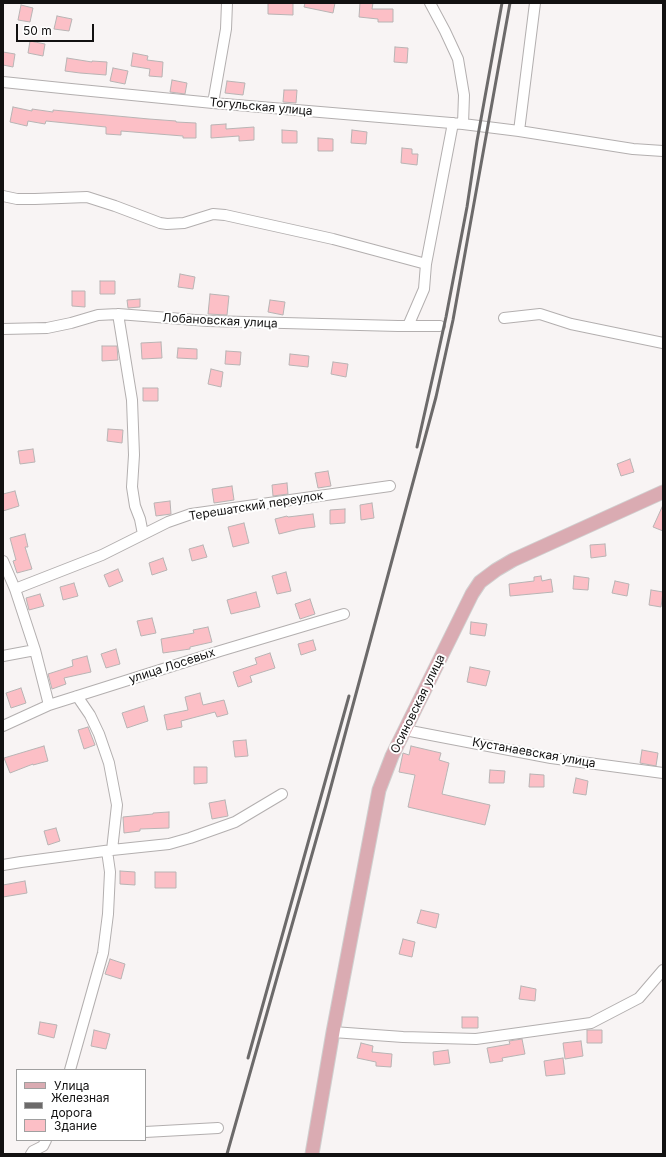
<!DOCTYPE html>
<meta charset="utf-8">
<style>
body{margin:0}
#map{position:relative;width:666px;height:1157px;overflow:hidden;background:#f8f4f4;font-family:Inter,sans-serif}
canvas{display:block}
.frame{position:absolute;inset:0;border:4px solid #121111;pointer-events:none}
.legend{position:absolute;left:16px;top:1069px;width:130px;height:72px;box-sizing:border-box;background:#fff;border:1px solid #a0a0a0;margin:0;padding:5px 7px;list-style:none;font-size:12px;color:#121111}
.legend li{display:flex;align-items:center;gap:8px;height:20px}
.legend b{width:20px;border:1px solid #a0a0a0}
.scale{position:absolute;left:16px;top:24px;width:78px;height:18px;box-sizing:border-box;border:2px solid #121111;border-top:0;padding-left:5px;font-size:12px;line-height:14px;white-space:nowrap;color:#121111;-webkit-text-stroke:3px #fff;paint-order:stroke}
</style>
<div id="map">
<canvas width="666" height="1157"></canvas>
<div class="frame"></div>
<ul class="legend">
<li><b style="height:5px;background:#daabb2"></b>Улица</li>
<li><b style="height:5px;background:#6c6a6a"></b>Железная дорога</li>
<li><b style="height:11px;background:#fcbfc6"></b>Здание</li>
</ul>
<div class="scale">50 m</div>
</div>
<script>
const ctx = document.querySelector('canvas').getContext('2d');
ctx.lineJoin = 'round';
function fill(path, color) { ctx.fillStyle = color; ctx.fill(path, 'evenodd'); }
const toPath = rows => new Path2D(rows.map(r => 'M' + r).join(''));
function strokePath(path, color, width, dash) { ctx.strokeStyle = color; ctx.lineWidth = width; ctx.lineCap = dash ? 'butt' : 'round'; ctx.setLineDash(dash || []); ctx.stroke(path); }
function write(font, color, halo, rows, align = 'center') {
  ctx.font = font + ' Inter,sans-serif'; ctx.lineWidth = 4; ctx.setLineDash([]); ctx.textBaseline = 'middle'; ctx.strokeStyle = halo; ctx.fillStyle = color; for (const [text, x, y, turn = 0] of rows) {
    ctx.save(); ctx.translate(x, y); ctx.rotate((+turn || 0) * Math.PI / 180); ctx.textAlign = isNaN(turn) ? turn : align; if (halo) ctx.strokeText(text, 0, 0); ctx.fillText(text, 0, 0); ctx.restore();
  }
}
const building = toPath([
 [268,3,293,3,293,15,268,14,268,3],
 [305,3,335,3,333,13,304,7,305,3],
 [360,3,373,3,372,9,393,9,393,22,378,22,378,19,359,17,360,3],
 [21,5,33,8,30,22,18,20,21,5],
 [57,16,72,19,69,31,54,29,57,16],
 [30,41,45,44,43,56,28,53,30,41],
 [395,47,408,48,407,63,394,62,395,47],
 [3,52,15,54,13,67,3,65,3,52],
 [133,53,148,56,147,60,163,62,162,77,149,76,150,69,131,66,133,53],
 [67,58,92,62,92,61,107,62,106,75,80,73,65,71,67,58],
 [113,68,128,71,125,84,110,81,113,68],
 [172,80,187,83,185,94,170,92,172,80],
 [227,81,245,83,243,95,225,93,227,81],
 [284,90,297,90,296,103,283,102,284,90],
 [13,107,32,111,32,109,53,112,53,110,149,119,176,121,176,122,196,123,196,138,183,138,183,136,121,131,121,135,106,134,106,127,46,121,45,124,28,121,27,126,10,122,13,107],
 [226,124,226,129,254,127,254,140,239,141,239,136,211,138,211,125,226,124],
 [282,130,297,131,297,143,282,143,282,130],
 [352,130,367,132,366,144,351,143,352,130],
 [318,138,333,139,333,151,318,151,318,138],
 [402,148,412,149,412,154,418,154,417,165,401,163,402,148],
 [180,274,195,277,193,289,178,287,180,274],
 [100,281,115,281,115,294,100,294,100,281],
 [72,291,85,291,85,307,72,306,72,291],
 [210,294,229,296,227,315,208,314,210,294],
 [140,299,140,307,128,308,127,300,140,299],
 [270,300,285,302,283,315,268,312,270,300],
 [161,342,162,358,142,359,141,343,161,342],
 [102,346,117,346,118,360,102,361,102,346],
 [178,348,197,349,197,359,177,358,178,348],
 [226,351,241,352,240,365,225,364,226,351],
 [290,354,309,356,308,367,289,365,290,354],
 [333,362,348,364,346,377,331,374,333,362],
 [211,369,223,372,221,387,208,384,211,369],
 [143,388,158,388,158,401,143,401,143,388],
 [108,429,123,430,122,443,107,441,108,429],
 [33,449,35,462,20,464,18,451,33,449],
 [630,459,634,472,621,476,617,464,630,459],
 [328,471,331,486,318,488,315,473,328,471],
 [287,483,288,494,273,496,272,485,287,483],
 [232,486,234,500,214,503,212,489,232,486],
 [15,491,19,506,3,511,3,494,15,491],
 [170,501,171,514,156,516,154,503,170,501],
 [372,503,374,518,361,520,360,505,372,503],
 [663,505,663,531,653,527,663,505],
 [345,509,345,523,330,524,330,510,345,509],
 [313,514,315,527,299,529,279,534,275,519,287,516,288,517,313,514],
 [244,523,249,543,233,547,228,527,244,523],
 [25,534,28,547,25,547,32,569,17,573,13,561,16,560,10,538,25,534],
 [605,544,606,556,591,558,590,545,605,544],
 [203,545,207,557,192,561,189,549,203,545],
 [163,558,167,570,152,575,149,563,163,558],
 [118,569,123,581,109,587,104,575,118,569],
 [286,572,291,591,277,594,272,576,286,572],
 [541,576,542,581,551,579,553,592,510,596,509,584,534,581,534,577,541,576],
 [574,576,589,578,588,590,573,589,574,576],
 [615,581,629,584,627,596,612,593,615,581],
 [74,583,78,596,63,600,60,587,74,583],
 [651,590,663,592,661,607,649,605,651,590],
 [256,592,260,607,231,614,227,600,256,592],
 [40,594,44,606,29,610,26,598,40,594],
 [310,599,315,614,300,619,295,604,310,599],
 [152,618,156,633,141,636,137,621,152,618],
 [471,622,487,624,485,636,470,634,471,622],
 [208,627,212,642,190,647,190,649,163,653,161,639,194,633,193,630,208,627],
 [313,640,316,650,301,655,298,644,313,640],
 [116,649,120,664,106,668,101,654,116,649],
 [270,653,275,668,250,676,252,682,238,687,233,672,257,664,255,658,270,653],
 [87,656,91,672,64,678,66,684,52,689,48,674,73,666,72,660,87,656],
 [470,667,490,671,486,686,467,682,470,667],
 [21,688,26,703,11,708,6,693,21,688],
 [200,693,203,705,224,700,228,714,217,717,215,712,181,721,182,727,167,730,164,715,188,710,185,697,200,693],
 [144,706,148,721,127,728,122,713,144,706],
 [88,727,95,745,84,749,78,730,88,727],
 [246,740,248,756,235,757,233,741,246,740],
 [44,746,48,761,33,765,33,764,10,773,4,758,44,746],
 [411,746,441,753,439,760,449,763,442,794,490,805,485,825,408,807,415,775,399,772,403,753,409,755,411,746],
 [642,750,658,753,656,766,640,763,642,750],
 [194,767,207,767,207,783,194,784,194,767],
 [490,770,505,771,504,783,489,783,490,770],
 [530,774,544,775,544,787,529,787,530,774],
 [576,778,588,781,586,795,573,793,576,778],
 [225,800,228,816,212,819,209,803,225,800],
 [169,812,169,828,140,829,140,831,124,833,123,817,153,814,153,813,169,812],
 [56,828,60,841,48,845,44,831,56,828],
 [120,871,135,872,135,885,120,884,120,871],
 [155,872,176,872,176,888,155,888,155,872],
 [25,881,27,893,3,897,3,885,25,881],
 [421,910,439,914,436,928,417,923,421,910],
 [403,939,415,942,412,957,399,954,403,939],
 [110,959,125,964,121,979,105,974,110,959],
 [521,986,536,989,535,1001,519,999,521,986],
 [462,1017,478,1017,478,1028,462,1028,462,1017],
 [40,1022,57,1025,54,1038,38,1034,40,1022],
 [94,1030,110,1034,106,1049,91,1046,94,1030],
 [587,1030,602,1030,602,1043,587,1043,587,1030],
 [522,1039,525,1054,502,1058,503,1061,490,1063,487,1048,510,1044,509,1041,522,1039],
 [581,1041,583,1056,565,1059,563,1043,581,1041],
 [361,1043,373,1046,372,1052,392,1054,391,1067,376,1066,376,1062,357,1058,361,1043],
 [448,1050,450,1063,434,1065,433,1052,448,1050],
 [563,1058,565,1074,546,1076,544,1061,563,1058]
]);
const minor = toPath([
 [430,3,445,31,458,59,464,95,463,124],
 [3,82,71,89,213,103,463,124,519,131,633,149,663,151],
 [213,103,226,29,227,3],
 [519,131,535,3],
 [3,196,17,199,35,199,87,197,115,206,160,223,167,224,184,223,213,214,225,215,333,239,426,264,453,123],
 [118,314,132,400,134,455,132,487,135,506,140,519,143,534],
 [504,318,540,314,571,324,663,343],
 [408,326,424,289,426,264],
 [3,329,47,328,71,323,98,315,118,314,208,321,398,326,440,326],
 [3,561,15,589,35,650,49,705],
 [15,589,102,555,168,522,191,514,390,486],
 [3,656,35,650],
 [3,726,49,705,220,651,344,614],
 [405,730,551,758,663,773],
 [112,850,169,844,190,838,235,822,282,794],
 [3,865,21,862,112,850,117,805,109,763,99,734,90,715,77,696],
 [333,1032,403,1037,476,1039,591,1023,639,998,663,970],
 [70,1070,103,953,108,914,110,872,107,851],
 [145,1132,218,1128],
 [31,1154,33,1151,43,1146,46,1140]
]);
const major = toPath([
 [312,1154,333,1032,379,790,392,756,472,594,480,582,496,570,513,560,663,492]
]);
const rail = toPath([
 [417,447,437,358,446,317,467,207,477,141,502,3],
 [248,1058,349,696],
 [227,1154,326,805,436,397,453,320,510,3]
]);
const streetNames = [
 ["Тогульская улица",261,107,5],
 ["Лобановская улица",220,321,3],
 ["Терешатский переулок",256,506,-9],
 ["улица Лосевых",172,666,-18],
 ["Осиновская улица",418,704,-64],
 ["Кустанаевская улица",534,753,10]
];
fill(building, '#fcbfc6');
strokePath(building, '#b8b4b4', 1);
strokePath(minor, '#b3afaf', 12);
strokePath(major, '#d0cfcf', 15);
strokePath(minor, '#fff', 10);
strokePath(major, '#daabb2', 13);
strokePath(rail, '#6c6a6a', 3);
write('12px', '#121111', '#fff', streetNames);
</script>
